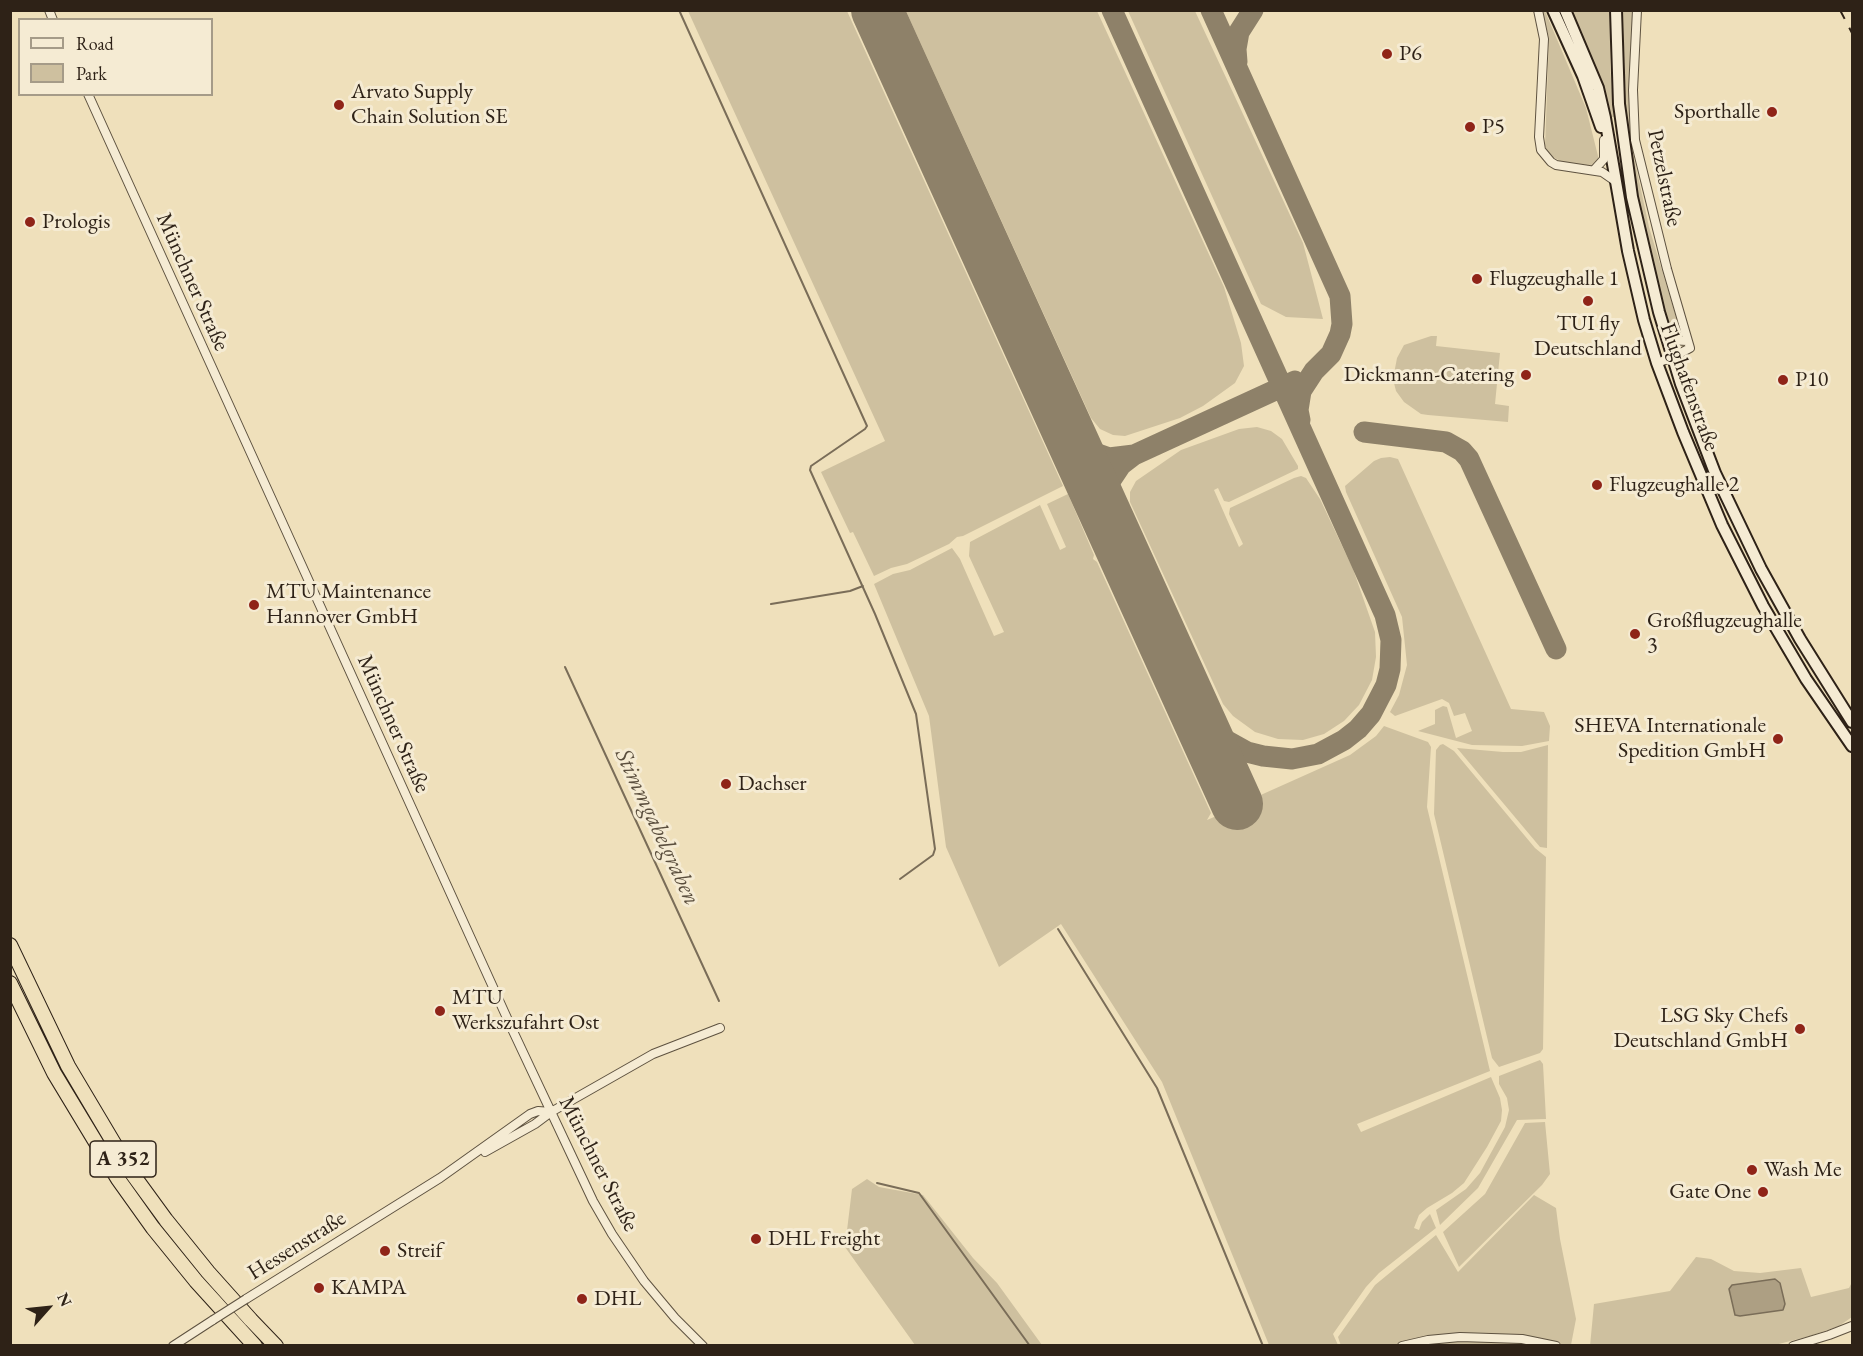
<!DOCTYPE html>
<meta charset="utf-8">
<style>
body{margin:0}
#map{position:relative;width:1863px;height:1356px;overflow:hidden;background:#efe0bb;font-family:"EB Garamond",serif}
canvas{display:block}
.frame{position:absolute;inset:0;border:12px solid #2e2217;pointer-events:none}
.legend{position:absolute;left:18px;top:18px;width:195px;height:78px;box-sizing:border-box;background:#f5ebd3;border:2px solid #a59b88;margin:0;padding:8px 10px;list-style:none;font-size:18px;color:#2e2217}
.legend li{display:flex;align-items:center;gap:12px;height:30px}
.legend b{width:30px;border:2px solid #a59b88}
.north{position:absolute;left:18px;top:1278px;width:60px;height:60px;-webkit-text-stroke:4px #f5ebd3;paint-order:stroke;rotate:63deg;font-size:16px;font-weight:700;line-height:24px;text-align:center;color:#2e2217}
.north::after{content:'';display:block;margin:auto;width:21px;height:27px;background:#2e2217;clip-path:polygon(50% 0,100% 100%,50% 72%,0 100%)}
</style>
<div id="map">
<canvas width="1863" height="1356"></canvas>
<div class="frame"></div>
<ul class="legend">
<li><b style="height:8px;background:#f5ebd3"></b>Road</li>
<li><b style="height:16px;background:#cec09f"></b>Park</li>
</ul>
<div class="north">N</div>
</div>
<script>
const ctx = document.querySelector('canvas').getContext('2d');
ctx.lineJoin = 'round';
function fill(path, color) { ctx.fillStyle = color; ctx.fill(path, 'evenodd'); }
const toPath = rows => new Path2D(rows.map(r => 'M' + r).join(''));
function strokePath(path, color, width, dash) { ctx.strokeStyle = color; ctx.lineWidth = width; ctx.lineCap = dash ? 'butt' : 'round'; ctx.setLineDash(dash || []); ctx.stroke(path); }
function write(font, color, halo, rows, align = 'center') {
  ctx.font = font + ' "EB Garamond",serif'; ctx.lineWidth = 6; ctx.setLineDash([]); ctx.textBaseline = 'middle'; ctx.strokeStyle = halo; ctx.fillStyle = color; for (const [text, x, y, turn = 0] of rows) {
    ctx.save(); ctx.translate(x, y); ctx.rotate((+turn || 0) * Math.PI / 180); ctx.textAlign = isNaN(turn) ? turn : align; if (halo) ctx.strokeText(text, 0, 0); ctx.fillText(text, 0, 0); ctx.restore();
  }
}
const green = toPath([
 [688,11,847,11,1063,486,963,536,957,537,949,544,907,564,891,568,874,576,853,532,850,533,821,472,885,441],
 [906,11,1097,11,1224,287,1241,343,1244,366,1235,383,1203,406,1180,418,1125,436,1113,435,1100,429,1091,418],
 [1128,11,1195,11,1303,243,1323,319,1286,317,1261,304],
 [1542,11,1545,11,1586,108,1599,160,1597,164,1589,166,1564,163,1549,155,1545,146,1549,38],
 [1571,11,1610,11,1610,66,1614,117,1610,117,1595,65],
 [1623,11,1634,11,1629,118,1632,148,1649,227,1682,337,1670,336,1643,229,1627,151],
 [1431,336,1437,336,1436,346,1500,353,1495,404,1509,406,1508,422,1428,415,1421,414,1404,402,1396,391,1393,379,1397,358,1404,345],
 [1257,427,1271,431,1282,439,1298,466,1298,469,1229,502,1224,501,1218,488,1214,490,1239,547,1243,544,1229,514,1230,508,1294,478,1301,476,1306,478,1320,499,1353,569,1375,632,1376,657,1372,680,1359,705,1344,721,1324,734,1303,740,1278,739,1255,732,1233,716,1223,704,1130,502,1130,492,1136,481,1181,450,1239,429],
 [1390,457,1398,459,1511,709,1544,712,1550,726,1549,741,1522,746,1472,745,1418,731,1435,724,1435,710,1443,706,1447,707,1456,738,1472,731,1465,713,1454,716,1449,703,1442,699,1395,716,1390,712,1399,695,1407,665,1402,617,1346,492,1345,486,1374,461,1381,458],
 [1068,494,1094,555,1093,559,1097,562,1211,813,1207,820,1221,814,1226,822,1258,808,1254,798,1350,755,1376,736,1384,726,1428,742,1431,747,1427,807,1490,1071,1357,1124,1361,1132,1491,1077,1500,1098,1502,1110,1501,1121,1487,1147,1464,1183,1452,1193,1427,1208,1419,1215,1414,1228,1419,1230,1422,1222,1430,1214,1436,1228,1379,1273,1366,1287,1333,1334,1338,1345,1269,1345,1162,1082,1061,924,999,967,946,847,929,716,874,584,893,574,910,570,952,548,960,559,994,636,1004,632,969,556,970,542,1040,505,1060,550,1066,547,1047,504],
 [1443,744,1454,751,1535,848,1546,857,1543,1049,1540,1053,1499,1067,1492,1058,1434,814,1436,750,1440,745],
 [1548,745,1547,848,1540,847,1457,748,1503,752,1521,752],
 [1540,1060,1543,1064,1546,1119,1517,1120,1478,1188,1440,1225,1436,1210,1466,1189,1480,1173,1505,1127,1509,1110,1507,1098,1499,1084,1499,1076],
 [1545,1122,1550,1174,1542,1185,1459,1267,1443,1232,1485,1194,1525,1123],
 [867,1179,879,1187,923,1195,973,1258,997,1283,1042,1345,915,1345,845,1247,852,1189],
 [1534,1195,1556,1208,1560,1239,1576,1319,1571,1345,1341,1346,1338,1337,1375,1285,1436,1235,1458,1272],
 [1696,1257,1711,1259,1734,1271,1760,1273,1801,1268,1811,1297,1849,1288,1852,1282,1852,1317,1839,1326,1810,1336,1771,1346,1590,1346,1594,1304,1670,1291]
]);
const water = toPath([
 [1775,1279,1780,1283,1785,1304,1783,1310,1740,1316,1735,1315,1729,1289,1732,1285,1775,1279]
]);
const stream = toPath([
 [679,10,867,426,865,429,811,466,810,470,875,614,916,714,935,849,933,855,900,879],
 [771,604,850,591,863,586],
 [565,667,719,1001],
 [1058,929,1157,1088,1263,1346],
 [877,1183,919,1193,1030,1346]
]);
const taxiway = toPath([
 [1112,10,1385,615,1391,640,1390,669,1386,685,1371,714,1358,729,1344,740,1318,754,1292,759,1263,756,1247,752,1220,737,1207,725,1193,707],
 [1211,10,1340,296,1342,324,1340,334,1331,354,1314,371,1301,391,1298,410,1300,420],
 [1237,62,1236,49,1239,32,1253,10],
 [1063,420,1074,439,1089,451,1109,458,1134,455,1121,465,1109,483,1106,505,1110,525],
 [1364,432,1446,442,1462,451,1469,459,1556,649],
 [1134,455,1295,381]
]);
const runway = toPath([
 [877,10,1237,804]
]);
const street = toPath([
 [49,10,53,20],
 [1538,10,1544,39,1539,137,1541,150,1551,162,1556,165,1602,172,1615,181],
 [1637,10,1633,90,1635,140,1667,269,1690,348,1673,357,1657,363],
 [88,94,512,1029,593,1201,612,1234,644,1281,675,1318,703,1346],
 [1594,170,1604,159,1604,140],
 [1668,340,1687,341],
 [485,1152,535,1124,551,1112,653,1054,720,1028],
 [246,1299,440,1178,530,1114,538,1111,551,1112],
 [173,1346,213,1320],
 [1402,1346,1428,1340,1460,1337,1522,1339,1556,1346],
 [1793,1346,1829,1335,1852,1326]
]);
const secondary = toPath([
 [1553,10,1583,76,1601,127],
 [1565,10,1598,88,1605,118,1628,251,1644,320,1657,363,1683,432,1722,525,1763,606,1806,679,1852,746],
 [1616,10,1619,104,1632,197,1659,312,1681,384,1715,473,1761,569,1800,639,1852,722]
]);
const highway = toPath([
 [10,945,68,1066,131,1172,166,1220,208,1272,251,1320,276,1346],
 [10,983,54,1073,118,1179,153,1228,196,1281,255,1346]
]);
const rail = toPath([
 [1840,10,1852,33]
]);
const streetBridge = toPath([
 [213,1320,246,1299]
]);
const markers = [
 [1387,54,6,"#8f2418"],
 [339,105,6,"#8f2418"],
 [1772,112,6,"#8f2418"],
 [1470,127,6,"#8f2418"],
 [30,222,6,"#8f2418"],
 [1477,279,6,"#8f2418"],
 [1588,301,6,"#8f2418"],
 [1526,375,6,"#8f2418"],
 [1783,380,6,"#8f2418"],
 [1597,485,6,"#8f2418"],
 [254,605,6,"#8f2418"],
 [1635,634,6,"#8f2418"],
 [1778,739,6,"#8f2418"],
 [726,784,6,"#8f2418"],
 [440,1011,6,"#8f2418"],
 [1800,1029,6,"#8f2418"],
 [1752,1170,6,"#8f2418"],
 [1763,1192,6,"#8f2418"],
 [756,1239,6,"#8f2418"],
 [385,1251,6,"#8f2418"],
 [319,1288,6,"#8f2418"],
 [582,1299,6,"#8f2418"]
];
const shields = [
 [123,1159,66]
];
const shieldNames = [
 ["A 352",123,1159]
];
const poiNames = [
 ["P6",1399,54],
 ["Arvato Supply",351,92],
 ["Chain Solution SE",351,117],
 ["Sporthalle",1760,112,"right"],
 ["P5",1482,127],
 ["Prologis",42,222],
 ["Flugzeughalle 1",1489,279],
 ["TUI fly",1588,324,"center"],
 ["Deutschland",1588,349,"center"],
 ["Dickmann-Catering",1514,375,"right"],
 ["P10",1795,380],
 ["Flugzeughalle 2",1609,485],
 ["MTU Maintenance",266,592],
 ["Hannover GmbH",266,617],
 ["Großflugzeughalle",1647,621],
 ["3",1647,646],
 ["SHEVA Internationale",1766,726,"right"],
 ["Spedition GmbH",1766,751,"right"],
 ["Dachser",738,784],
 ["MTU",452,998],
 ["Werkszufahrt Ost",452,1023],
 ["LSG Sky Chefs",1788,1016,"right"],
 ["Deutschland GmbH",1788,1041,"right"],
 ["Wash Me",1764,1170],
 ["Gate One",1751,1192,"right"],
 ["DHL Freight",768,1239],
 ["Streif",397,1251],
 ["KAMPA",331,1288],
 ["DHL",594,1299]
];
const streetNames = [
 ["Petzelstraße",1664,178,78],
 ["Münchner Straße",192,282,66],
 ["Flughafenstraße",1689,387,70],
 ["Münchner Straße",393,724,66],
 ["Münchner Straße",598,1164,63],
 ["Hessenstraße",297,1246,-32]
];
const waterNames = [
 ["Stimmgabelgraben",657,827,65]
];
fill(green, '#cec09f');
fill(water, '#ad9f83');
strokePath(water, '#7a6d58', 1.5);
strokePath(stream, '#7a6d58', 2);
strokePath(taxiway, '#8e8169', 21);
strokePath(runway, '#8e8169', 52);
strokePath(street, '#5e5240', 10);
strokePath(secondary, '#2e2217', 14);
strokePath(highway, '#2e2217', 16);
strokePath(street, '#f5ebd3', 8);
strokePath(secondary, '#f5ebd3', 10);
strokePath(highway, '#efe0bb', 14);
strokePath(rail, '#2e2217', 2, [10, 10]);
strokePath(streetBridge, '#5e5240', 10, []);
strokePath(streetBridge, '#f5ebd3', 8);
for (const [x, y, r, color] of markers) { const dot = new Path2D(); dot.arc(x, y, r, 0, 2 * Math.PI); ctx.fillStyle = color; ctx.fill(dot); strokePath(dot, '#f5ebd3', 2); }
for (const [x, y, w] of shields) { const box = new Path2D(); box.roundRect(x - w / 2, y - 18, w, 36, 4.5); ctx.fillStyle = '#f5ebd3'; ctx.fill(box); strokePath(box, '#2e2217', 1.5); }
write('bold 21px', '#2e2217', null, shieldNames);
write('22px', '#2e2217', '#f5ebd3', poiNames, 'left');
write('22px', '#2e2217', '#f5ebd3', streetNames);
write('italic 24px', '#5a4e3d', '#f5ebd3', waterNames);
</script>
